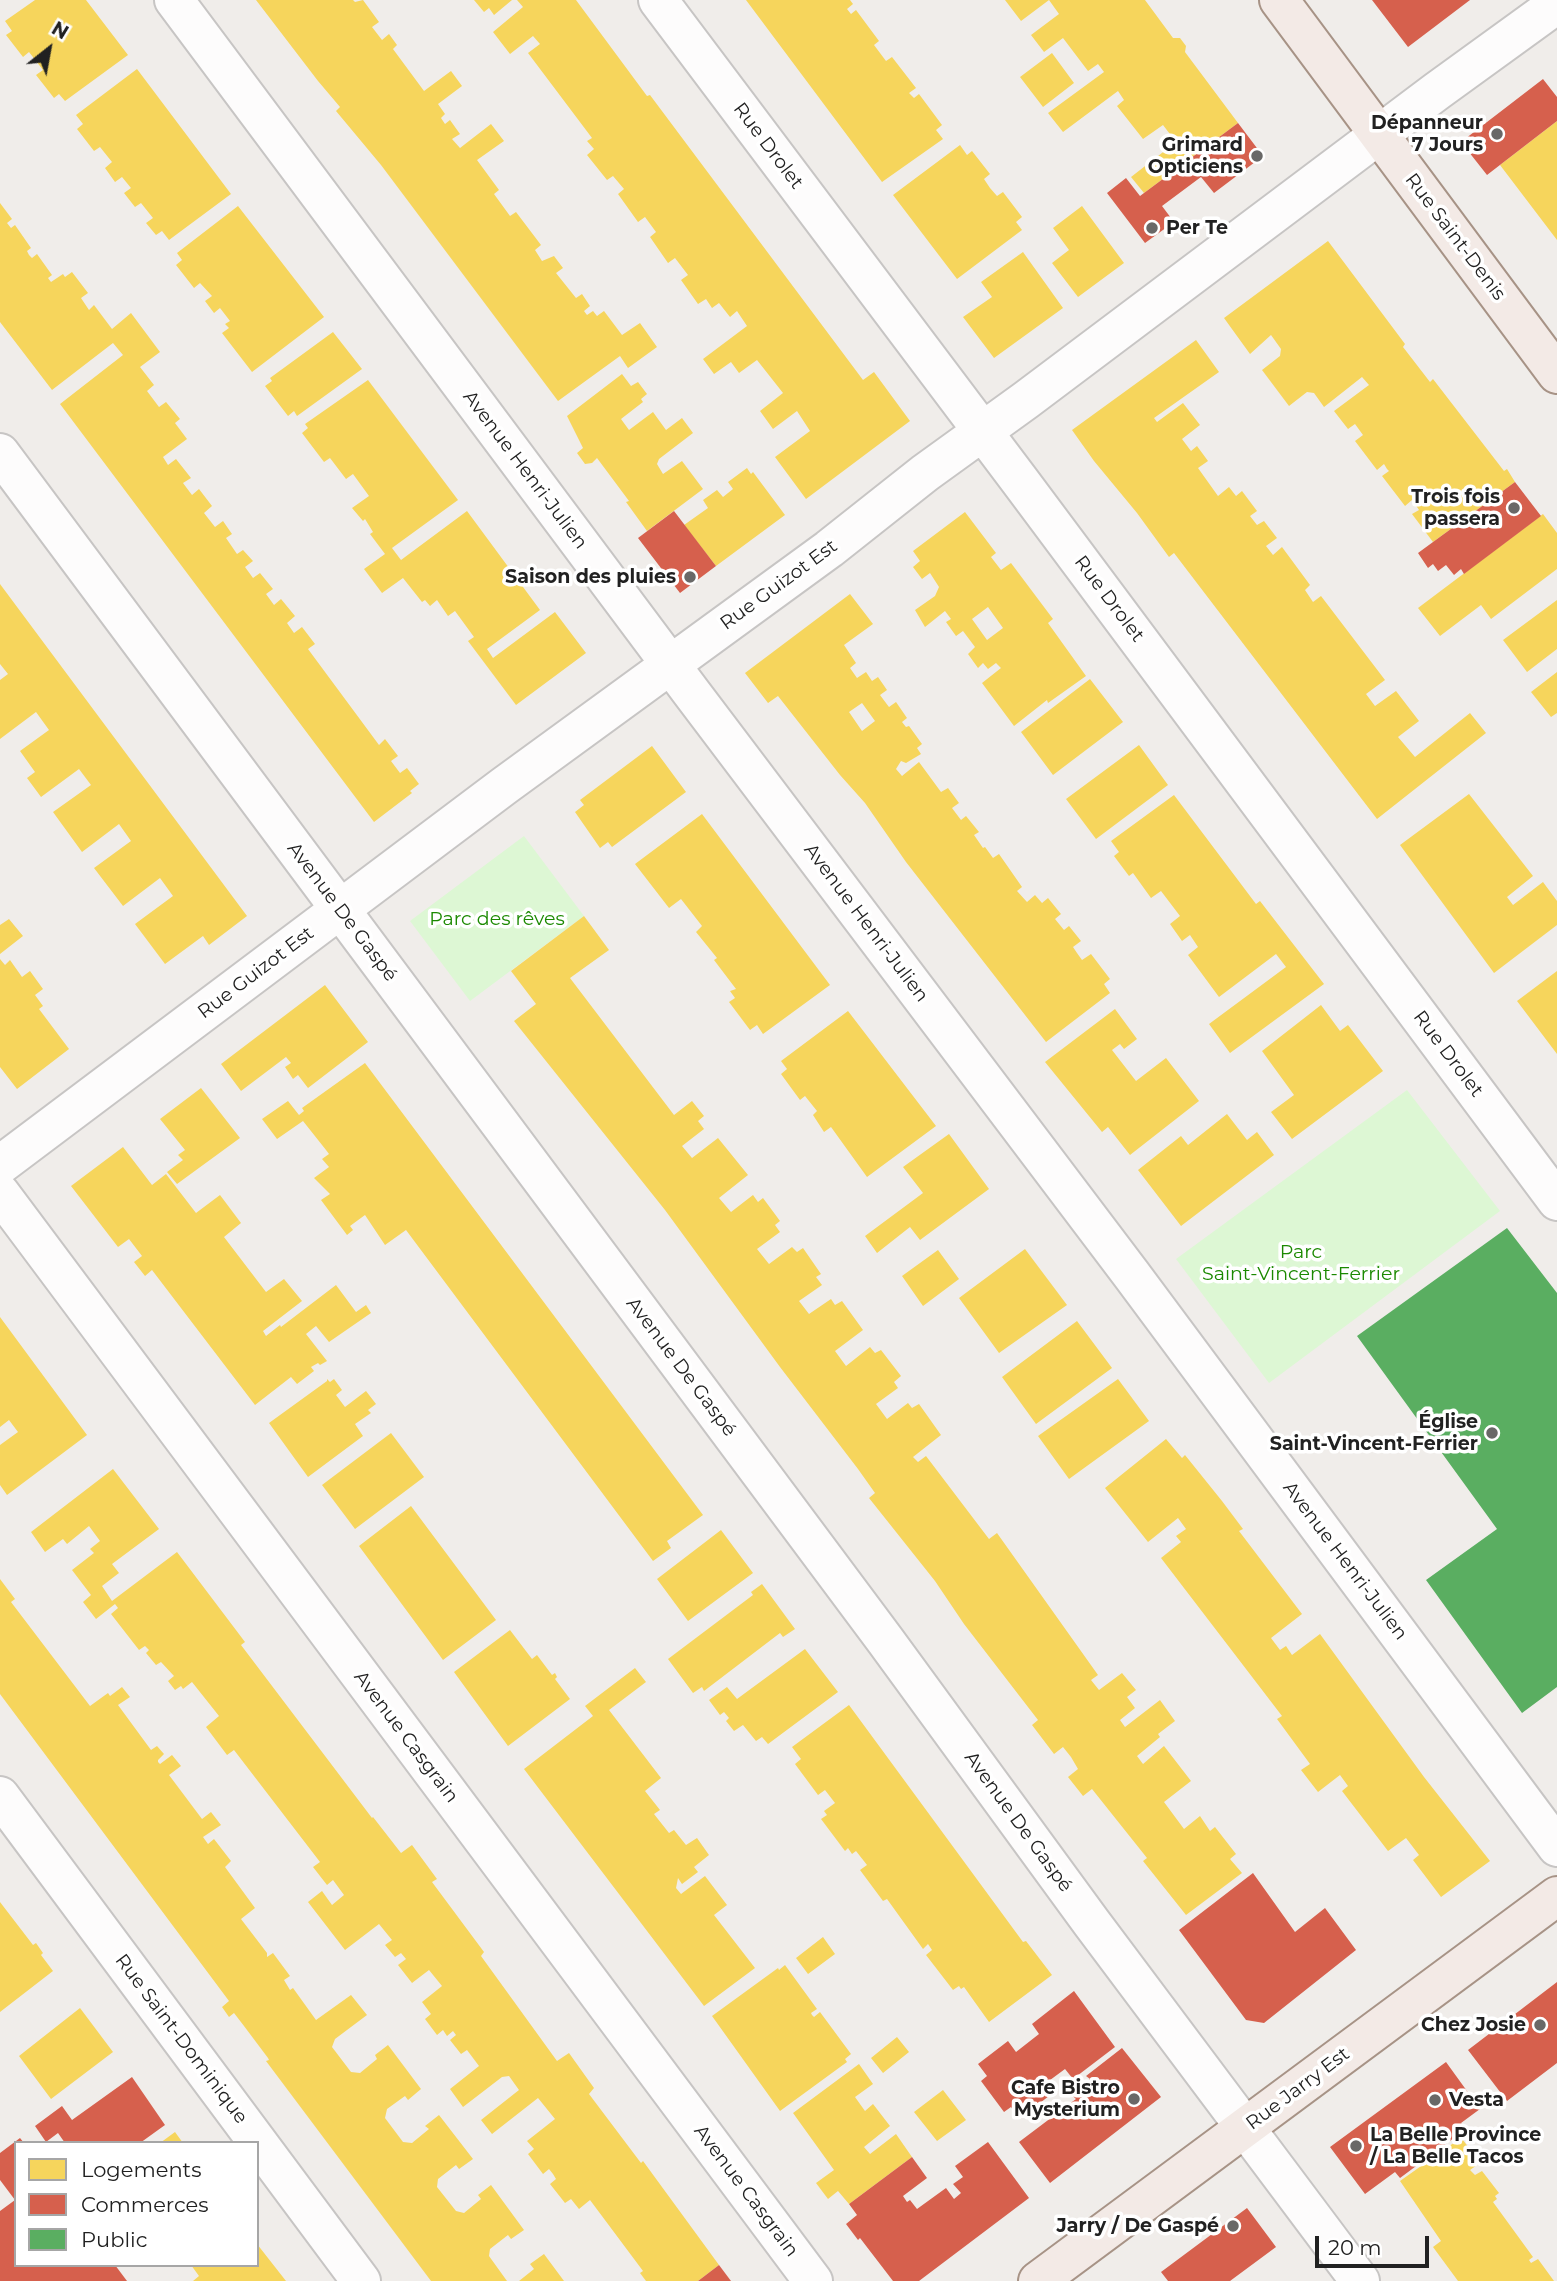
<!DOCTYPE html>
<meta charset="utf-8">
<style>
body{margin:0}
#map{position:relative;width:1557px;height:2281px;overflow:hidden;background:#f0edea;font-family:Montserrat,sans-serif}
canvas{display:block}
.legend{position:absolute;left:14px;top:2141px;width:245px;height:126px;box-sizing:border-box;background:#fff;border:2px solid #a6a6a6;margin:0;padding:9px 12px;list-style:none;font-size:21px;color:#212121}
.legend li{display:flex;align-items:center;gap:14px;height:35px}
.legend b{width:35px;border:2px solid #a6a6a6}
.north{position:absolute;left:14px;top:14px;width:70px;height:70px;-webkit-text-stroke:5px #fff;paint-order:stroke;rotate:31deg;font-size:19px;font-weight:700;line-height:28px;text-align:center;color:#212121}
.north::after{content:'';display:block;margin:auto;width:24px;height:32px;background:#212121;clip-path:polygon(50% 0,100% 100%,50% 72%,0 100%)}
.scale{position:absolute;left:1315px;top:2236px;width:114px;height:32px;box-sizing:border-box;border:4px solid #212121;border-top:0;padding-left:9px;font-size:21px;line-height:24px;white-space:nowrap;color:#212121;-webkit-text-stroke:5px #fff;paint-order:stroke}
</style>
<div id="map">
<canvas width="1557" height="2281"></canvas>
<ul class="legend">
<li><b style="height:19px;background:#f6d55c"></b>Logements</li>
<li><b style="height:19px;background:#d6604d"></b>Commerces</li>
<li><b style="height:19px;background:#5aae61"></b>Public</li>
</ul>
<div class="north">N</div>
<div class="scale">20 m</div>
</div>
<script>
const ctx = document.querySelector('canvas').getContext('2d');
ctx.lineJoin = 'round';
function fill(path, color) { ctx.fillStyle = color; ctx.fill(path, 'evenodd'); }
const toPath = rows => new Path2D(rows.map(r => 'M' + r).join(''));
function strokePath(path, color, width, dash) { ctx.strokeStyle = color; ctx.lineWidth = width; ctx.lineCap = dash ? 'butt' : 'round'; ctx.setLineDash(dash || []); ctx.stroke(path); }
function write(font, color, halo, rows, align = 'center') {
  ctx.font = font + ' Montserrat,sans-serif'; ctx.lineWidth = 7; ctx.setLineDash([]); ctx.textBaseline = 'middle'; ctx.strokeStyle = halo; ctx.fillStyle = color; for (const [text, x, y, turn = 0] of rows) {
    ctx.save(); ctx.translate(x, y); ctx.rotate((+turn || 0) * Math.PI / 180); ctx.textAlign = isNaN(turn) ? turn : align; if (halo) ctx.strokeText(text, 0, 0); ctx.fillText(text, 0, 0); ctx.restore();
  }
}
const park = toPath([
 [524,836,584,916,470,1001,410,921],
 [1407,1090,1500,1211,1269,1383,1176,1259]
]);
const homes = toPath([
 [35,0,86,0,128,55,65,101,59,94,54,98,36,75,43,70,29,52,23,57,6,35,12,31,5,21],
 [256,0,353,0,355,2,363,0,379,22,372,27,382,40,389,34,397,45,393,49,424,91,451,71,462,86,438,104,445,114,441,118,445,124,450,120,460,134,452,139,460,148,491,124,504,141,477,160,499,190,494,194,510,216,516,212,541,245,535,250,542,261,554,256,563,268,556,273,576,298,582,294,590,306,584,311,587,315,593,311,597,316,604,311,622,335,640,323,657,347,628,368,620,356,558,401,381,165,336,111,340,107,318,81],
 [474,0,512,0,494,15,489,8,484,12],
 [517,0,576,0,647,96,650,95,863,380,874,372,910,421,806,499,775,457,810,431,797,411,773,429,760,411,783,393,757,360,739,373,731,362,714,374,703,359,747,326,737,311,730,317,719,303,712,308,706,299,698,304,681,280,688,275,675,258,668,263,650,237,656,232,645,217,638,222,618,194,624,189,613,176,607,180,587,155,594,149,587,141,592,138,528,53,540,44,533,36,510,54,493,32,523,7],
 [746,0,850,0,853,4,847,9,851,14,856,10,879,41,874,45,886,61,892,57,916,88,909,93,914,98,919,94,942,125,936,130,943,139,882,182],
 [1005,0,1145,0,1173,38,1180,38,1186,46,1185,52,1238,123,1144,193,1131,177,1176,142,1163,125,1143,139,1117,106,1124,100,1118,91,1063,132,1048,113,1104,72,1098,64,1088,71,1063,38,1044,52,1031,35,1059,14,1049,0,1021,21],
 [1052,53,1074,83,1043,107,1020,77],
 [137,69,231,194,169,240,162,231,156,235,146,223,153,218,141,203,135,207,124,193,131,188,122,177,115,182,105,168,112,162,100,147,94,151,77,129,83,124,76,115],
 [1557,121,1557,240,1500,165],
 [960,145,967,155,972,151,990,174,984,179,990,188,997,196,1003,192,1022,217,1016,222,1022,230,957,279,893,195],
 [0,203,12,219,7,223,11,228,15,225,31,248,27,251,29,255,32,258,37,254,52,275,48,278,51,282,63,274,65,277,72,272,88,293,81,298,89,310,94,305,112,329,131,313,160,352,140,367,154,385,147,391,159,407,166,402,180,419,175,423,187,439,163,457,168,465,176,459,191,478,183,483,192,495,199,489,212,506,204,513,215,527,223,521,232,534,226,538,237,554,243,550,253,561,245,567,253,578,260,573,273,589,266,594,274,605,281,599,295,616,287,623,294,633,302,627,315,644,308,649,379,745,385,739,398,756,391,761,400,773,407,768,419,784,410,791,412,793,374,822,60,404,123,355,113,343,52,390,0,322],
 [238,206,324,317,252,372,222,333,229,328,225,324,230,321,220,308,214,313,205,301,212,296,200,283,194,288,176,265,182,260,177,253],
 [1082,206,1124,263,1078,297,1052,263,1069,250,1053,228],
 [1328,241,1405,344,1403,347,1430,382,1433,379,1504,471,1507,469,1515,482,1433,542,1412,514,1419,510,1415,504,1412,500,1405,506,1382,476,1389,471,1387,469,1384,464,1377,470,1355,441,1363,435,1355,424,1348,429,1334,411,1369,385,1362,377,1324,407,1314,393,1307,392,1289,406,1262,370,1280,356,1281,349,1271,335,1250,354,1224,318],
 [1023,252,1063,308,994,358,963,317,992,297,981,282],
 [333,332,362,369,297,416,294,411,288,416,265,386,272,381,270,378],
 [1196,340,1219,372,1154,418,1157,422,1183,403,1200,425,1182,439,1191,451,1197,446,1208,461,1198,468,1218,496,1229,487,1236,496,1242,491,1257,511,1250,516,1257,525,1264,521,1277,538,1266,546,1273,555,1282,547,1310,585,1305,590,1313,602,1321,596,1385,680,1366,694,1375,706,1396,691,1419,721,1398,737,1415,757,1470,713,1486,733,1377,819,1174,553,1169,557,1137,513,1094,461,1072,430],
 [622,374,631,386,638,382,647,394,641,399,643,402,621,419,629,430,653,412,666,430,682,418,693,433,659,459,657,464,663,474,682,461,703,489,647,531,626,502,629,501,597,458,592,463,585,464,577,453,583,448,567,416],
 [368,380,458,500,392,548,401,560,467,511,540,610,487,649,493,658,555,612,586,653,516,705,468,641,474,637,455,611,448,616,437,600,430,606,425,600,422,602,403,578,382,593,364,569,385,554,370,534,373,532,365,519,363,521,352,508,369,496,353,474,346,479,330,458,324,462,302,433,308,428,305,424],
 [747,468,751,474,753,472,785,515,716,566,684,525,708,508,703,500,717,490,723,497,733,489,728,482],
 [965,512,996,553,991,557,1001,570,1011,563,1053,619,1048,623,1086,676,1048,703,1047,700,1014,726,982,683,1001,668,996,663,988,669,983,663,978,668,968,654,975,647,963,631,956,636,946,622,951,619,945,611,925,627,915,610,935,596,939,587,930,573,922,579,913,567,920,561,913,551],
 [988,607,1003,628,987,640,972,619],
 [1543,514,1557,533,1557,569,1491,619,1481,605,1440,636,1418,608],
 [0,584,247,916,209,945,203,936,165,964,135,924,173,896,160,878,123,906,94,868,131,841,119,824,82,852,53,812,91,785,79,769,41,797,27,778,35,772,20,751,49,730,36,712,0,739,0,680,8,674,0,664],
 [850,594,873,624,844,645,856,663,850,668,857,678,866,672,872,681,878,677,887,690,880,695,889,707,896,702,907,718,902,722,906,727,909,726,922,744,917,748,921,754,906,763,901,761,896,769,902,776,919,762,941,792,948,788,959,803,952,808,961,820,966,816,979,832,974,835,983,848,985,847,993,858,999,854,1022,887,1017,891,1027,902,1035,895,1042,903,1048,898,1061,914,1055,919,1064,930,1069,926,1081,941,1073,947,1077,953,1082,960,1091,954,1110,979,1104,984,1110,993,1046,1042,906,862,865,803,840,775,778,696,768,703,745,673],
 [862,703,875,721,862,731,849,712],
 [1557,600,1557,649,1527,672,1503,640],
 [1557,672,1557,713,1551,717,1531,692],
 [1090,679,1123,722,1053,775,1021,732],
 [1139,745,1168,785,1096,839,1066,799],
 [652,746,686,792,612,847,608,842,600,848,575,812,584,805,580,800],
 [1469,794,1533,876,1507,897,1513,905,1543,882,1557,901,1557,925,1494,973,1400,845],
 [1174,795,1256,904,1260,901,1324,984,1230,1053,1209,1024,1286,967,1276,954,1219,997,1188,955,1198,947,1190,935,1182,941,1170,924,1180,916,1161,891,1151,898,1133,873,1129,876,1114,856,1119,852,1111,841],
 [702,814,830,985,763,1034,757,1025,750,1030,729,1002,735,998,730,991,736,989,714,960,717,958,696,932,702,926,681,899,669,908,635,864],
 [584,916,609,950,570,978,674,1115,692,1101,704,1116,698,1121,704,1129,682,1146,692,1158,718,1138,748,1175,719,1198,731,1212,753,1195,758,1202,763,1198,780,1221,775,1225,780,1232,757,1249,769,1264,792,1247,797,1252,803,1248,821,1274,816,1277,822,1285,799,1301,809,1314,831,1299,835,1305,842,1301,863,1330,835,1351,846,1366,870,1347,875,1353,881,1350,901,1376,894,1382,898,1388,876,1404,887,1419,908,1403,912,1408,919,1404,941,1435,913,1457,918,1462,926,1456,989,1539,997,1533,1098,1675,1091,1680,1099,1690,1122,1673,1136,1690,1127,1697,1135,1708,1120,1720,1125,1727,1160,1700,1175,1721,1158,1734,1160,1737,1137,1756,1143,1764,1164,1746,1191,1781,1164,1802,1184,1829,1200,1816,1210,1831,1215,1827,1236,1854,1230,1859,1242,1873,1186,1915,1143,1861,1147,1858,1092,1789,1083,1796,1068,1777,1078,1769,1071,1757,1063,1747,1054,1754,1032,1725,1038,1720,964,1624,935,1581,869,1498,875,1493,858,1469,780,1367,665,1210,514,1021,536,1004,511,971],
 [9,919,23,936,0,954,0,925],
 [0,959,5,965,10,960,22,977,30,971,43,989,35,995,43,1006,39,1009,69,1049,17,1089,0,1067],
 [1557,971,1557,1054,1517,1001],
 [325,985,368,1042,308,1088,298,1075,293,1079,285,1067,291,1063,286,1057,241,1091,221,1064],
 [1321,1005,1340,1031,1348,1025,1383,1071,1292,1139,1271,1112,1294,1095,1262,1051],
 [1115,1009,1137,1039,1124,1049,1120,1044,1112,1050,1136,1081,1166,1058,1199,1101,1130,1155,1108,1127,1102,1132,1045,1062],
 [848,1011,936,1126,867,1177,831,1127,824,1132,813,1115,817,1111,805,1096,800,1100,781,1074,787,1069,781,1061],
 [365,1063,703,1515,667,1541,671,1548,653,1561,406,1230,385,1245,365,1215,350,1226,353,1230,347,1235,321,1200,330,1194,314,1178,329,1167,322,1159,329,1154,326,1150,303,1121,277,1139,262,1119,288,1101,299,1115,304,1111,302,1108],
 [201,1088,240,1138,177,1184,167,1172,183,1160,178,1155,185,1150,160,1119],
 [1227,1114,1247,1140,1257,1132,1274,1155,1181,1226,1138,1170,1181,1136,1188,1145],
 [949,1134,989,1189,920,1240,910,1227,877,1253,865,1236,923,1193,903,1167],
 [123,1147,152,1185,166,1174,196,1213,220,1195,241,1223,224,1237,266,1292,284,1279,302,1301,263,1331,266,1336,280,1325,281,1327,336,1285,356,1312,366,1305,371,1313,329,1342,316,1326,306,1334,327,1361,320,1365,318,1363,311,1367,314,1371,297,1384,291,1377,255,1405,152,1270,145,1276,134,1262,142,1256,129,1239,118,1247,71,1186],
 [1025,1249,1067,1305,999,1353,959,1298],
 [938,1250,959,1279,923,1306,902,1276],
 [0,1317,87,1435,7,1495,0,1485,0,1445,18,1432,9,1420,0,1427],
 [1077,1321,1112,1368,1036,1424,1002,1377],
 [327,1379,330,1382,334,1379,342,1390,336,1395,345,1407,366,1391,376,1404,368,1410,371,1413,355,1424,363,1436,308,1477,269,1423,327,1381],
 [1118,1379,1149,1421,1069,1479,1038,1436],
 [391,1433,424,1477,355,1529,322,1485],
 [1166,1439,1182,1458,1185,1455,1222,1501,1243,1529,1239,1531,1302,1614,1271,1638,1280,1650,1286,1646,1292,1655,1320,1634,1424,1777,1490,1861,1441,1897,1413,1860,1419,1855,1406,1838,1388,1851,1342,1791,1348,1786,1340,1775,1318,1792,1301,1770,1310,1764,1277,1719,1282,1716,1161,1558,1181,1542,1176,1536,1186,1529,1178,1518,1148,1542,1105,1488],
 [113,1469,159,1529,112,1564,119,1573,102,1586,112,1601,177,1552,245,1642,241,1645,372,1818,373,1817,401,1853,412,1845,437,1879,432,1882,484,1952,481,1956,557,2061,569,2053,594,2088,589,2094,641,2163,643,2161,719,2265,698,2281,646,2281,640,2273,643,2271,590,2200,579,2209,571,2199,565,2203,550,2184,556,2179,553,2174,549,2169,543,2174,528,2154,534,2149,527,2141,555,2119,538,2098,492,2134,481,2120,519,2090,509,2076,502,2077,463,2107,450,2089,479,2066,467,2050,461,2054,450,2040,456,2035,453,2031,447,2036,443,2030,437,2035,425,2019,431,2014,422,2002,442,1986,429,1970,412,1983,398,1965,406,1959,401,1953,395,1957,385,1945,392,1940,379,1924,345,1950,308,1902,322,1891,332,1905,344,1895,333,1880,327,1885,313,1867,320,1862,234,1750,227,1755,206,1727,219,1716,192,1682,183,1689,181,1686,175,1690,168,1681,174,1676,161,1662,156,1665,146,1653,149,1650,145,1646,139,1650,111,1614,118,1608,115,1604,96,1619,83,1602,91,1595,72,1570,94,1553,90,1549,100,1541,89,1526,67,1544,63,1539,45,1552,31,1532],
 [411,1506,496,1620,443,1660,359,1546],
 [721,1530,753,1573,688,1621,657,1579],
 [0,1579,15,1599,11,1602,90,1706,108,1693,110,1696,122,1687,130,1697,118,1705,151,1750,157,1746,164,1754,158,1760,158,1762,160,1764,172,1755,181,1766,169,1775,202,1819,211,1812,221,1825,203,1837,208,1844,214,1839,231,1861,225,1867,255,1908,241,1919,267,1953,267,1957,273,1953,290,1976,284,1980,290,1990,293,1988,316,2020,351,1995,367,2015,335,2039,332,2047,351,2072,360,2073,377,2059,375,2055,388,2045,421,2089,408,2100,405,2096,387,2109,385,2118,403,2142,412,2143,429,2129,425,2126,439,2115,473,2159,459,2169,456,2165,438,2179,437,2187,456,2211,464,2213,481,2199,478,2195,491,2185,524,2230,511,2239,508,2235,490,2249,489,2256,507,2281,431,2281,266,2061,269,2060,268,2058,244,2026,234,2013,229,2017,222,2007,229,2001,0,1694],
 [762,1584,795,1629,783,1637,780,1633,704,1691,702,1687,693,1693,668,1659,753,1595,751,1592],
 [510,1630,532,1659,537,1655,552,1675,555,1673,557,1677,555,1679,570,1699,508,1746,454,1672],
 [805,1649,838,1692,768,1744,762,1737,756,1741,743,1725,734,1731,726,1721,729,1718,724,1712,720,1715,709,1700,727,1687,737,1699],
 [635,1668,646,1682,609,1710,661,1778,645,1791,660,1810,654,1814,669,1833,674,1830,686,1845,697,1838,709,1855,694,1867,698,1872,682,1884,678,1878,676,1888,681,1894,705,1876,727,1905,714,1915,755,1968,704,2006,524,1769,593,1716,585,1706],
 [849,1705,1023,1942,1026,1941,1052,1975,989,2022,964,1987,961,1989,959,1986,953,1990,926,1955,932,1950,928,1944,923,1949,887,1899,883,1901,860,1870,867,1865,856,1851,852,1854,848,1848,845,1851,821,1819,827,1815,824,1811,835,1803,825,1790,818,1795,795,1764,801,1759,792,1747],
 [0,1902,33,1945,36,1943,43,1953,41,1955,53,1971,0,2012],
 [823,1937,835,1954,808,1974,796,1958],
 [785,1965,817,2009,811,2013,812,2015,814,2017,820,2012,851,2054,845,2059,847,2062,780,2111,712,2016,778,1968,779,1970],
 [80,2008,113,2052,51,2099,19,2056],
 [897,2037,909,2052,883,2073,871,2058],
 [859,2064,873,2084,855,2097,865,2111,873,2104,890,2126,864,2147,870,2154,896,2134,912,2157,849,2204,838,2191,828,2199,816,2183,834,2170,793,2113],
 [943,2090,966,2120,937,2141,914,2112],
 [175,2132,183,2143,160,2143],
 [1463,2140,1480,2163,1470,2170,1475,2175,1482,2171,1499,2193,1495,2196,1497,2199,1493,2202,1533,2257,1529,2260,1531,2263,1538,2259,1554,2281,1458,2281,1433,2247,1441,2241,1400,2181,1455,2142,1457,2145],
 [257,2244,286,2281,193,2281,199,2276,191,2265,257,2265],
 [544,2254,564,2281,519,2281,534,2269,530,2264]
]);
const shops = toPath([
 [1372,0,1470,0,1408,47],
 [1543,79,1557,97,1557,121,1487,175,1461,142],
 [1238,123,1263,156,1214,193,1201,177,1162,206,1174,222,1145,243,1107,193,1126,178,1140,196],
 [1515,482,1541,516,1464,574,1461,569,1454,575,1446,565,1438,571,1433,564,1428,568,1418,553],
 [674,511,716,566,680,593,638,538],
 [1253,1873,1295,1932,1325,1908,1356,1950,1264,2023,1246,2020,1179,1930],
 [1557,1982,1557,2063,1507,2101,1468,2050],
 [1074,1991,1115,2047,1073,2079,1065,2069,1042,2086,1049,2096,1019,2119,1011,2107,1004,2112,981,2081,987,2076,978,2064,1008,2041,1016,2052,1039,2034,1032,2024],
 [1122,2048,1161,2097,1050,2183,1019,2142,1076,2099,1071,2094,1090,2079,1086,2076],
 [1446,2062,1480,2109,1461,2123,1466,2129,1400,2178,1395,2172,1365,2194,1330,2147],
 [132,2077,165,2125,140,2143,65,2143,58,2133,46,2142,35,2126,62,2106,72,2120],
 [20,2138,24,2143,16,2143,16,2265,115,2265,127,2281,0,2281,0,2211,15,2200,0,2180,0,2153],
 [988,2142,1029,2198,919,2281,893,2281,860,2238,858,2240,846,2224,857,2215,849,2204,912,2157,927,2178,903,2196,907,2202,910,2200,917,2209,946,2188,954,2199,961,2193,953,2184,963,2177,955,2166],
 [1247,2208,1276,2247,1230,2281,1168,2281,1161,2272],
 [719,2265,731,2281,698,2281]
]);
const public = toPath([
 [1507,1228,1557,1293,1557,1687,1522,1713,1426,1580,1497,1529,1357,1336]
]);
const minor = toPath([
 [174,0,691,692,1131,1274,1557,1847],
 [658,0,1020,481,1557,1201],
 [0,453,885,1640,1091,1922,1360,2281],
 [0,1165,504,786,829,549,925,473,1026,400,1437,91,1557,4],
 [0,1193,813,2281],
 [0,1796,361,2281]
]);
const major = toPath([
 [1279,0,1557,374],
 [1038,2281,1557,1896]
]);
const markers = [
 [1497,134,7,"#696867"],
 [1257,156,7,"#696867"],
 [1152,228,7,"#696867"],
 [1514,508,7,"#696867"],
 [690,577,7,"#696867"],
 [1492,1433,7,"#696867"],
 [1540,2025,7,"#696867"],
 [1134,2099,7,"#696867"],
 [1435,2100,7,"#696867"],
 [1356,2146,7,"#696867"],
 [1233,2226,7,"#696867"]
];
const poiNames = [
 ["Dépanneur",1483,123],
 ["7 Jours",1483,145],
 ["Grimard",1243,145],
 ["Opticiens",1243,167],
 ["Per Te",1166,228,"left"],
 ["Trois fois",1500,497],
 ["passera",1500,519],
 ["Saison des pluies",676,577],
 ["Église",1478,1422],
 ["Saint-Vincent-Ferrier",1478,1444],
 ["Chez Josie",1526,2025],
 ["Cafe Bistro",1120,2088],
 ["Mysterium",1120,2110],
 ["Vesta",1449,2100,"left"],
 ["La Belle Province",1370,2135,"left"],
 ["/ La Belle Tacos",1370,2157,"left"],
 ["Jarry / De Gaspé",1219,2226]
];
const streetNames = [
 ["Rue Drolet",768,146,53],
 ["Rue Saint-Denis",1455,237,53],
 ["Avenue Henri-Julien",525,470,53],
 ["Rue Guizot Est",779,585,-36],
 ["Rue Drolet",1109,599,53],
 ["Avenue De Gaspé",342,912,53],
 ["Avenue Henri-Julien",866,923,53],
 ["Rue Guizot Est",256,973,-37],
 ["Rue Drolet",1448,1054,53],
 ["Avenue De Gaspé",681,1367,53],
 ["Avenue Henri-Julien",1345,1561,53],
 ["Avenue Casgrain",406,1737,53],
 ["Avenue De Gaspé",1018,1822,54],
 ["Rue Saint-Dominique",181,2039,53],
 ["Rue Jarry Est",1298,2089,-37],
 ["Avenue Casgrain",746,2191,53]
];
const parkNames = [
 ["Parc des rêves",497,919],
 ["Parc",1301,1252],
 ["Saint-Vincent-Ferrier",1301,1274]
];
fill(park, '#ddf7d4');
fill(homes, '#f6d55c');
fill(shops, '#d6604d');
fill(public, '#5aae61');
strokePath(minor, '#c7c5c4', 42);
strokePath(major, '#a79386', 42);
strokePath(minor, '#fdfcfc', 38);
strokePath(major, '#f3eae6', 38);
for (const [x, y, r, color] of markers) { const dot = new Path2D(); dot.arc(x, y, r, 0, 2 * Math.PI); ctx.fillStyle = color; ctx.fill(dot); strokePath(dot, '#fff', 2.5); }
write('bold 19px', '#212121', '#fff', poiNames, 'right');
write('19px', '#212121', '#fff', streetNames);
write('19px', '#1b8901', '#fff', parkNames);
</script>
